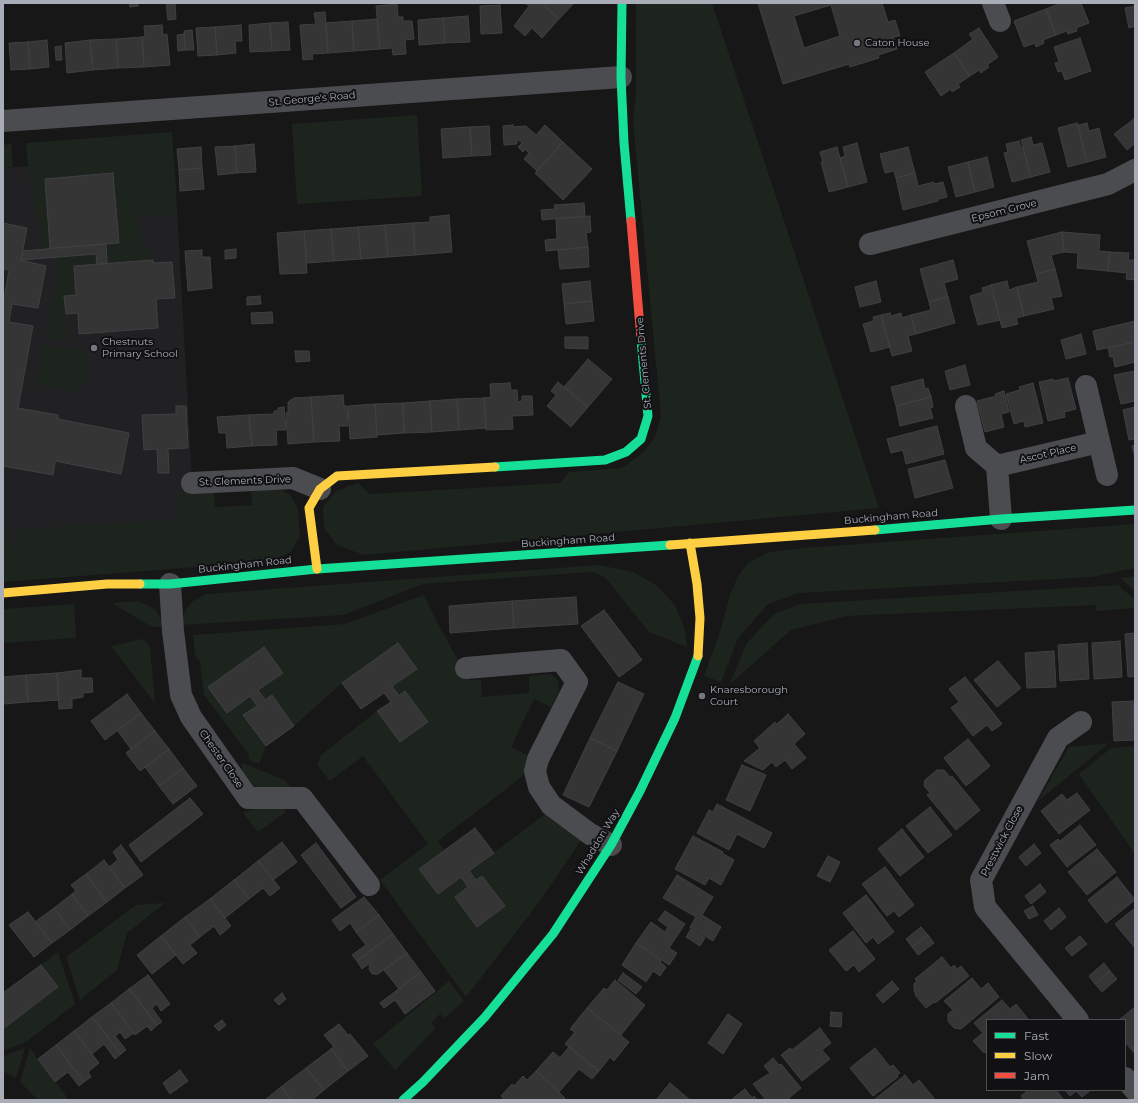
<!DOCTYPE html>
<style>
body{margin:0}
#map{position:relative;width:1138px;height:1103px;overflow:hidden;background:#171717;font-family:Montserrat,sans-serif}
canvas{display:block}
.frame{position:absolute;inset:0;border:4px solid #a8adb8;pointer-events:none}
.legend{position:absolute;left:986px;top:1019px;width:140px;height:72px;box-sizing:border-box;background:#111113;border:1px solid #4d4f55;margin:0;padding:5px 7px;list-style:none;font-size:12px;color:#a8adb8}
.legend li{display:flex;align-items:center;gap:8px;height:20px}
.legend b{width:20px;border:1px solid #4d4f55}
</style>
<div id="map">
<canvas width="1138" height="1103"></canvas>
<div class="frame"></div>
<ul class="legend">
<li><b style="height:5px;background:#16e098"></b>Fast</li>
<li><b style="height:5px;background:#ffcf43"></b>Slow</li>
<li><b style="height:5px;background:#f24e42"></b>Jam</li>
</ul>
</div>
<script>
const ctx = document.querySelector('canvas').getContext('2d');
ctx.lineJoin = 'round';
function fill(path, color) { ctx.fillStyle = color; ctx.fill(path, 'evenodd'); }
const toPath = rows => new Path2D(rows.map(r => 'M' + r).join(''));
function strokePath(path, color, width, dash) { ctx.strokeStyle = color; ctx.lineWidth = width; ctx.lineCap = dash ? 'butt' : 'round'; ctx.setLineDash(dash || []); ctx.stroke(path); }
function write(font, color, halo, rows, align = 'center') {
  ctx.font = font + ' Montserrat,sans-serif'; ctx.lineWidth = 4; ctx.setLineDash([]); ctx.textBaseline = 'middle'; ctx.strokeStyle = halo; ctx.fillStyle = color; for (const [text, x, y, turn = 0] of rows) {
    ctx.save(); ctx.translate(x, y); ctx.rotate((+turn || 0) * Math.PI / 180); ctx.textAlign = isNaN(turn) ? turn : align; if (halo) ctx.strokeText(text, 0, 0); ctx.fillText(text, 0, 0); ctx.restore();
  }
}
const built = toPath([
 [174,155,195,535,3,550,3,168]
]);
const green = toPath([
 [636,3,712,3,879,508,364,555,337,545,324,528,323,507,336,491,358,483,370,494,560,483,569,472,622,468,643,453,655,437,661,416,633,121,636,95],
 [417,115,422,196,297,204,292,124],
 [172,132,177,214,139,217,142,251,152,250,153,260,107,263,106,244,119,243,113,174,45,179,50,248,42,249,28,166,26,143],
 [11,144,13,167,3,168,3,145],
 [96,254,97,265,74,266,76,295,64,296,68,341,45,336,60,257],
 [43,344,82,352,90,367,87,382,74,392,35,384],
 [275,486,290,495,298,509,300,536,291,552,273,561,3,582,3,534,8,534,12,549,19,548,17,529,179,519,178,496,192,489,214,488,215,507,252,505,251,487],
 [1135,524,1135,568,1092,577,799,593,768,604,738,638,721,682,704,676,719,635,730,595,738,576,748,563,769,552,804,548],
 [599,565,633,572,656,585,674,604,684,626,687,647,649,632,605,577,592,572,423,584,343,615,181,625,185,611,193,601,206,594],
 [1135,576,1135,591,1120,578],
 [1118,585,1135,600,1135,608,1096,611,1096,605,846,616,791,630,729,685,747,643,774,614,800,604],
 [424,595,436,620,469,680,481,680,482,697,529,693,529,676,550,674,558,680,559,691,551,707,534,699,511,747,527,755,523,776,438,841,444,850,419,869,438,894,461,877,468,887,455,897,477,927,505,906,482,876,476,880,469,871,545,814,582,839,537,905,466,997,380,880,428,844,363,756,330,781,317,765,321,755,377,711,400,742,427,722,406,692,399,696,392,686,417,669,398,643,342,683,294,726,272,695,265,700,258,690,283,673,264,647,209,687,227,713,250,696,257,706,245,718,266,746,259,764,249,760,249,755,204,695,200,662,195,655,193,635,345,624],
 [138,601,155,609,165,626,152,627,112,603],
 [74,604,76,638,3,643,3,609],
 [143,639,150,646,155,703,111,646],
 [1109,743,1037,802,1069,747],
 [1135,746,1135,854,1079,774,1111,748],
 [242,763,285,780,290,787,277,790,263,789,252,785,242,772],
 [281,805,286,812,258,832,243,813,261,806],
 [165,903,127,933,117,970,80,1000,66,957,136,905],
 [58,952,75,1004,26,1042,3,1051,3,1032,4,1031,3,1029,58,988,41,965],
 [449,981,464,1001,445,1018,440,1014,431,1023,436,1028,395,1070,373,1044],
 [25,1048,16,1078,3,1071,3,1056],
 [30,1048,38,1059,69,1100,38,1100,20,1082]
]);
const building = toPath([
 [129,3,138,3,138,6,130,7,129,3],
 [166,3,175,3,176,19,168,20,166,3],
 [525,3,542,3,559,19,542,38,532,28,525,36,514,26,529,6,525,3],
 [542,3,574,3,559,19,542,3],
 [758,3,882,3,888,22,895,20,900,36,893,37,897,49,878,55,879,58,850,67,849,64,783,84,758,3],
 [831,5,840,36,804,48,794,16,831,5],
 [1061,3,1081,3,1089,23,1076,28,1077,31,1068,34,1067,31,1056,35,1046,9,1061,3],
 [397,4,398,17,403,17,403,21,412,21,414,39,405,40,406,54,393,55,392,48,380,49,376,6,397,4],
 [500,5,502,33,481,34,480,6,500,5],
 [1135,6,1135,26,1129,28,1125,8,1135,6],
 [1046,9,1056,35,1043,40,1044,43,1036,47,1035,43,1024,47,1014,21,1046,9],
 [325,12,328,53,312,54,313,59,303,60,300,25,316,24,314,13,325,12],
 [468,16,470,42,445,43,443,18,468,16],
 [443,18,445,43,419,45,418,20,443,18],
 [377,19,380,49,354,51,352,21,377,19],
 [352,21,354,51,328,53,326,23,352,21],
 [288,22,290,50,272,51,270,23,288,22],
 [270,23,272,51,250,52,249,25,270,23],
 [162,25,163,35,167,34,170,65,144,67,142,37,145,36,144,26,162,25],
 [241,25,242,41,235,41,236,53,217,55,215,27,241,25],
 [215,27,217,55,198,56,196,28,215,27],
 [979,28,998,57,987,65,989,67,981,73,979,70,970,76,954,53,973,39,969,34,979,28],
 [192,30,194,50,185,50,184,31,192,30],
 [184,34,185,50,178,51,177,35,184,34],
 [142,37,144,67,118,68,116,39,142,37],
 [1080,38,1091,71,1065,80,1062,71,1058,72,1055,63,1059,62,1054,47,1080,38],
 [116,39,118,68,93,70,90,40,116,39],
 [47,40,49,67,30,69,28,42,47,40],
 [90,40,93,70,67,73,65,43,90,40],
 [28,42,30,69,11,70,9,43,28,42],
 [61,46,62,60,56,60,55,47,61,46],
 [954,53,970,76,958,84,960,87,952,92,951,89,941,96,925,72,954,53],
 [1135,115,1135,143,1127,150,1114,134,1134,119,1135,115],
 [1077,123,1087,162,1068,167,1058,128,1077,123],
 [1087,123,1089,131,1099,128,1106,157,1087,162,1078,125,1087,123],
 [513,125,513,127,526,126,536,135,545,125,563,142,537,171,524,159,529,153,525,149,523,152,518,147,522,143,517,139,517,144,504,145,503,126,513,125],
 [489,126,491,155,472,156,470,127,489,126],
 [470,127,472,156,443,158,441,129,470,127],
 [1031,137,1033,145,1042,143,1050,172,1031,177,1021,140,1031,137],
 [1019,141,1021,148,1023,148,1031,177,1012,182,1004,153,1008,152,1006,144,1019,141],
 [563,142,592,169,563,200,535,173,563,142],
 [857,143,867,182,848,187,840,158,845,156,843,147,857,143],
 [254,144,256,172,237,173,235,146,254,144],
 [235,146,237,173,218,175,215,147,235,146],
 [201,147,202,168,179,170,177,149,201,147],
 [837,147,848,187,829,192,821,162,823,162,820,152,837,147],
 [908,147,915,173,896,178,894,171,885,173,880,154,908,147],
 [987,157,994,187,975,192,968,162,987,157],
 [968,162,975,192,956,197,948,167,968,162],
 [202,168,204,189,180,191,179,170,202,168],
 [113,173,119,243,50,248,45,179,113,173],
 [915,173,918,186,934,182,934,184,943,182,947,197,938,199,938,201,903,210,896,178,915,173],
 [584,203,585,216,542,220,541,210,555,209,554,205,584,203],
 [449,215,452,252,415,255,413,223,430,222,430,217,449,215],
 [590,216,591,232,586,233,588,247,546,251,545,240,557,239,556,219,590,216],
 [3,223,27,228,21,260,46,266,38,308,12,304,9,322,33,326,18,408,58,415,58,419,129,433,121,474,55,461,53,475,3,466,3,305,9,270,3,269,3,223],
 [413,223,415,255,388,257,385,225,413,223],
 [385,225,388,257,361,259,358,227,385,225],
 [358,227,361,259,334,261,331,229,358,227],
 [331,229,334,261,307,263,304,231,331,229],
 [304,231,307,273,280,274,277,233,304,231],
 [1062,232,1064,252,1051,255,1055,269,1036,274,1027,241,1062,232],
 [1062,232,1100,235,1099,251,1110,252,1108,271,1077,268,1078,253,1064,252,1062,232],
 [106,244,107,263,97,265,96,254,21,260,23,251,106,244],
 [588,247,589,267,560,269,558,250,588,247],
 [236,249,236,258,225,259,225,250,236,249],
 [202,250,202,257,210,257,212,288,188,291,185,251,202,250],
 [1110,252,1129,253,1128,260,1135,260,1135,280,1126,279,1127,273,1108,271,1110,252],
 [153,260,153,263,172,262,175,298,156,299,158,328,79,334,78,313,66,314,64,296,76,295,74,266,153,260],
 [953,260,958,279,944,283,948,297,929,302,920,269,953,260],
 [1055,269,1062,296,1051,298,1054,309,1024,316,1017,287,1038,282,1036,274,1055,269],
 [590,281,592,301,564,304,562,284,590,281],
 [876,281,881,302,860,307,855,287,876,281],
 [1007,281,1009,290,1017,287,1024,316,1016,318,1018,324,1002,328,991,285,1007,281],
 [991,285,1000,320,978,325,970,296,983,292,982,288,991,285],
 [260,296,261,304,247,305,247,297,260,296],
 [948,297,955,323,916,334,911,315,931,310,929,302,948,297],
 [592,301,594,321,566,324,564,304,592,301],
 [272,312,273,323,252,324,251,313,272,312],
 [890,313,891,316,901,313,902,318,911,315,916,334,908,336,912,351,892,356,881,315,890,313],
 [881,315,890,347,871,352,863,324,874,321,873,317,881,315],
 [1135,321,1135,342,1097,350,1093,331,1135,321],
 [1081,334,1086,354,1066,359,1061,340,1081,334],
 [565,337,588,337,588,349,565,348,565,337],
 [1135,342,1135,362,1115,367,1113,357,1110,357,1108,348,1135,342],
 [295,351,309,351,310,361,296,362,295,351],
 [588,359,612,379,588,407,564,387,588,359],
 [965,365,970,385,950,390,945,371,965,365],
 [1135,371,1135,401,1121,404,1114,375,1135,371],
 [1068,378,1076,409,1064,412,1065,417,1048,421,1039,382,1053,379,1054,381,1068,378],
 [923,379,925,389,928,388,931,397,896,406,891,387,923,379],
 [558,382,588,407,571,427,547,406,556,395,551,391,558,382],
 [510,383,511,390,517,390,518,402,522,401,522,396,532,396,533,415,512,416,513,429,486,430,484,398,491,397,490,384,510,383],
 [1033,383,1043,423,1025,427,1024,421,1014,424,1006,394,1020,390,1019,387,1033,383],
 [1004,391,1009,412,1001,414,1004,427,985,432,977,401,996,396,995,394,1004,391],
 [343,395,344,406,347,406,348,426,339,426,340,441,314,442,311,397,343,395],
 [311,397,314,442,288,444,286,413,288,413,288,402,294,398,311,397],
 [931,397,933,407,930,408,933,418,900,426,896,406,931,397],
 [484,398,486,428,459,430,457,399,484,398],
 [457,399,459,430,432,432,430,401,457,399],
 [430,401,432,432,404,433,403,403,430,401],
 [403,403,404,433,377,435,375,404,403,403],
 [375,404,377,437,350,439,348,406,375,404],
 [176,406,186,406,188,448,168,449,169,473,158,473,157,449,144,450,142,415,176,414,176,406],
 [284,407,286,430,276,430,277,445,252,446,249,415,274,414,274,411,278,411,278,408,284,407],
 [1135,407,1135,439,1129,440,1123,410,1135,407],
 [249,415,252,446,227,448,226,433,219,433,217,417,249,415],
 [937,426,944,454,906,464,903,450,891,453,887,439,937,426],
 [1135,445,1135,458,1132,446,1135,445],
 [945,460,953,488,915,498,908,469,945,460],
 [576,597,578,624,514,628,512,601,576,597],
 [512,601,514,628,450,633,449,606,512,601],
 [604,610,642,660,619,677,581,626,604,610],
 [1135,633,1135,676,1128,677,1125,634,1135,633],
 [1120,641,1122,677,1094,679,1092,643,1120,641],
 [398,643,417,669,392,686,399,696,405,691,428,722,400,742,377,711,391,702,384,693,361,709,342,683,398,643],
 [1087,643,1089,679,1060,681,1058,645,1087,643],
 [264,647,283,673,258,690,265,700,272,695,294,726,266,746,243,715,257,706,250,696,227,713,208,687,264,647],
 [1054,651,1056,687,1027,688,1025,653,1054,651],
 [998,661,1021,688,997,707,974,680,998,661],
 [81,670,81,678,92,678,93,692,83,693,83,697,72,699,72,708,59,709,57,673,81,670],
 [57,673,59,700,28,702,26,675,57,673],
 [26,675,28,702,3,704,3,677,26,675],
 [965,677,1002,724,992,731,987,725,973,736,951,708,959,702,949,689,965,677],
 [618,682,644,694,617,751,590,738,618,682],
 [127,694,141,713,105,740,91,721,127,694],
 [1133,701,1135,740,1114,741,1112,702,1133,701],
 [141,713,155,731,131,749,117,730,141,713],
 [788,714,805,734,794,744,806,758,792,769,785,760,776,767,772,762,763,770,744,761,760,748,754,741,775,722,777,724,788,714],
 [155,731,169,749,140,771,126,753,155,731],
 [590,738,617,751,589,807,563,795,590,738],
 [968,739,990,766,966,786,944,758,968,739],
 [169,749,183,768,159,786,145,767,169,749],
 [742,765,766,775,750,811,726,800,742,765],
 [183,768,197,786,173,804,159,786,183,768],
 [937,770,944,770,950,777,952,776,980,810,956,830,927,795,930,793,924,786,925,780,937,770],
 [1077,793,1090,810,1059,834,1041,811,1062,794,1067,800,1077,793],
 [190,798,203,814,141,862,129,845,190,798],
 [717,804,772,833,764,848,737,834,729,850,697,833,709,810,713,812,717,804],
 [930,807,952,835,928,853,906,826,930,807],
 [1080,825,1096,845,1067,867,1050,845,1058,839,1060,841,1080,825],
 [475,828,494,853,469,871,476,880,482,876,505,906,477,927,455,897,468,887,461,877,438,894,419,869,475,828],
 [902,829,924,857,900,876,878,849,902,829],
 [693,836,723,852,722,853,734,860,721,885,709,878,705,885,675,869,693,836],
 [282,842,297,862,273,880,258,861,282,842],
 [316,843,356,897,341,908,301,855,316,843],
 [1034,844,1041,853,1026,866,1019,857,1034,844],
 [121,845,143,875,125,888,109,867,118,860,113,852,121,845],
 [1097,849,1116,872,1087,895,1068,872,1097,849],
 [828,856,840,862,830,882,817,876,828,856],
 [104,860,125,888,107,902,86,874,104,860],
 [258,861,280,888,270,896,263,888,249,899,234,880,258,861],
 [885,867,914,905,899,917,894,911,887,916,862,884,885,867],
 [86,874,107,902,88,916,72,894,76,891,71,885,86,874],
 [677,875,713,897,702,915,721,927,713,941,690,927,696,917,663,898,677,875],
 [1117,877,1135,900,1106,923,1088,900,1117,877],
 [234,880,249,899,225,918,210,899,234,880],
 [1040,884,1046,892,1031,904,1025,896,1040,884],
 [72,894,88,916,70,930,54,908,72,894],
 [866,895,894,932,878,944,873,937,866,943,843,913,866,895],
 [364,897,379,915,356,932,350,923,340,931,332,920,364,897],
 [210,899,231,926,220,935,214,926,200,937,185,917,210,899],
 [1033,906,1038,915,1029,919,1024,911,1033,906],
 [54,908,70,930,52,943,35,922,54,908],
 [1059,908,1066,917,1051,930,1044,921,1059,908],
 [1135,908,1135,948,1115,924,1135,908],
 [665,911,685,924,669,948,677,953,669,965,636,943,651,922,665,932,668,927,658,920,665,911],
 [28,912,52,943,34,957,9,925,28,912],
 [379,915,393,934,357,961,352,955,366,945,356,932,379,915],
 [185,917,200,937,190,945,197,953,183,964,161,936,185,917],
 [921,927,928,935,912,947,906,939,921,927],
 [691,929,705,938,700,946,686,937,691,929],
 [853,931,875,959,859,972,854,965,846,971,829,950,853,931],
 [393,934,407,953,378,974,372,974,369,969,370,963,362,969,357,961,393,934],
 [928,935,934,943,918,955,912,947,928,935],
 [161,936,176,955,152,974,137,955,161,936],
 [1080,936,1087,944,1072,956,1065,948,1080,936],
 [636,943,661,960,660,962,666,967,660,976,653,971,646,982,622,965,636,943],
 [407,953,421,972,399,989,384,970,407,953],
 [942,957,951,968,954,965,957,969,961,966,969,976,935,1003,934,1002,926,1008,916,996,914,990,914,984,917,981,915,979,942,957],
 [1104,963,1110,971,1095,984,1089,976,1104,963],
 [41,965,58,987,3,1029,3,993,41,965],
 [1110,971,1117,979,1102,992,1095,984,1110,971],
 [421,972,435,991,405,1014,395,1000,384,1008,380,1003,421,972],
 [623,973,642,987,636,994,618,980,623,973],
 [148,975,170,1004,161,1011,157,1004,152,1008,162,1022,157,1025,129,989,148,975],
 [972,978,981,989,988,983,999,997,961,1029,954,1028,948,1021,948,1014,953,1010,944,1001,972,978],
 [615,980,645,1005,621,1035,587,1008,604,988,607,990,615,980],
 [892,981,899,989,883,1003,876,995,892,981],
 [129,989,157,1025,151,1031,147,1026,135,1035,111,1003,129,989],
 [282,993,286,999,279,1005,274,1000,282,993],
 [1002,1000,1010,1009,1016,1004,1028,1019,987,1020,987,1051,984,1053,973,1041,983,1033,974,1023,1002,1000],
 [111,1003,134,1033,125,1039,120,1032,115,1036,126,1050,121,1054,92,1017,111,1003],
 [1135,1007,1135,1054,1125,1042,1125,1020,1119,1020,1135,1007],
 [587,1008,629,1042,614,1061,610,1057,599,1071,565,1044,575,1032,570,1029,587,1008],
 [831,1012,842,1013,841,1027,830,1026,831,1012],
 [728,1014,742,1024,723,1054,708,1043,728,1014],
 [92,1017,121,1054,115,1059,104,1044,92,1054,74,1031,92,1017],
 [222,1020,226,1025,219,1031,214,1026,222,1020],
 [339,1024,348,1035,350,1034,368,1056,348,1071,331,1049,334,1047,324,1035,339,1024],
 [820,1028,831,1043,822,1050,830,1059,802,1081,781,1055,790,1048,792,1050,820,1028],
 [74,1031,99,1063,88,1072,91,1077,84,1082,56,1045,74,1031],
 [56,1045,84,1082,79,1086,68,1072,55,1082,38,1059,56,1045],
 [569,1047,599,1071,592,1079,579,1069,559,1092,536,1071,553,1052,560,1058,569,1047],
 [875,1048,890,1067,893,1065,900,1073,897,1075,898,1077,873,1096,850,1068,875,1048],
 [331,1049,348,1071,324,1090,306,1068,331,1049],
 [773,1058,779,1065,781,1064,801,1088,789,1098,790,1100,766,1100,753,1084,770,1073,764,1066,773,1058],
 [306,1068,324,1090,312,1100,292,1100,281,1087,306,1068],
 [180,1070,188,1081,170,1094,163,1083,180,1070],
 [536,1071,565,1098,564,1100,505,1100,501,1096,512,1084,514,1086,523,1076,527,1080,536,1071],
 [905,1075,913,1085,919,1080,934,1098,931,1100,874,1100,905,1075],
 [670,1083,690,1100,656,1100,670,1083],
 [281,1087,292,1100,265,1100,281,1087],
 [745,1089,752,1098,754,1096,757,1100,731,1100,745,1089],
 [1028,1090,1056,1090,1064,1100,1024,1100,1021,1096,1028,1090],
 [1065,1090,1091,1090,1082,1097,1076,1091,1070,1096,1065,1090]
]);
const street = toPath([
 [993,3,1000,21],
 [3,121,621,77],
 [870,244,1108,184,1135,170],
 [1086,386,1107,475],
 [966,406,976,448,997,466],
 [192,483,293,478,320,489],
 [1001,519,997,466,1099,442],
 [170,584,173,631,181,695,191,717,248,798,302,798,369,885],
 [466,668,561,660,577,682,538,759,535,771,539,787,551,805,590,834,611,845],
 [1078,1020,985,907,981,880,1058,738,1081,722],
 [1125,1078,1135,1090]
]);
const fast = toPath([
 [622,3,621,77,624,143,631,221],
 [495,467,605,460,626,452,641,439,648,416,641,339],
 [875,530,1001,519,1135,510],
 [140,584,170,584,317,569,670,545],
 [403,1100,423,1082,485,1017,553,934,611,845,640,791,675,718,698,656]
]);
const slow = toPath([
 [690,543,697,584,700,618,698,656],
 [670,545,875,530],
 [317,569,309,508,320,489,337,476,495,467],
 [3,593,107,584,140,584]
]);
const jam = toPath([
 [631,221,641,339]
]);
const markers = [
 [857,43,4,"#757880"],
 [94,348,4,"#757880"],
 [702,696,4,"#757880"]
];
const poiNames = [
 ["Caton House",865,43],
 ["Chestnuts",102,342],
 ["Primary School",102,354],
 ["Knaresborough",710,690],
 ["Court",710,702]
];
const streetNames = [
 ["St. George's Road",312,99,-5],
 ["Epsom Grove",1004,211,-14],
 ["St. Clements Drive",644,363,-95],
 ["Ascot Place",1048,454,-13],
 ["St. Clements Drive",245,481,-2],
 ["Buckingham Road",891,517,-5],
 ["Buckingham Road",568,541,-4],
 ["Buckingham Road",245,565,-6],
 ["Chester Close",221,759,55],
 ["Prestwick Close",1002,841,-62],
 ["Whaddon Way",598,842,-59]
];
fill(built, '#212123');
fill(green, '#1d241e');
fill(building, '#353536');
strokePath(building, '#3f4043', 1);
strokePath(street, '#4b4c50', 22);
strokePath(fast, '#16e098', 9);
strokePath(slow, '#ffcf43', 9);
strokePath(jam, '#f24e42', 9);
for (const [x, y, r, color] of markers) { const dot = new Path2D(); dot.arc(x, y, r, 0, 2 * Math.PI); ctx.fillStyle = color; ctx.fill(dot); strokePath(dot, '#111113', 1.5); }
write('10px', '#a8adb8', '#111113', poiNames, 'left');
write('10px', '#a8adb8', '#111113', streetNames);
</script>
